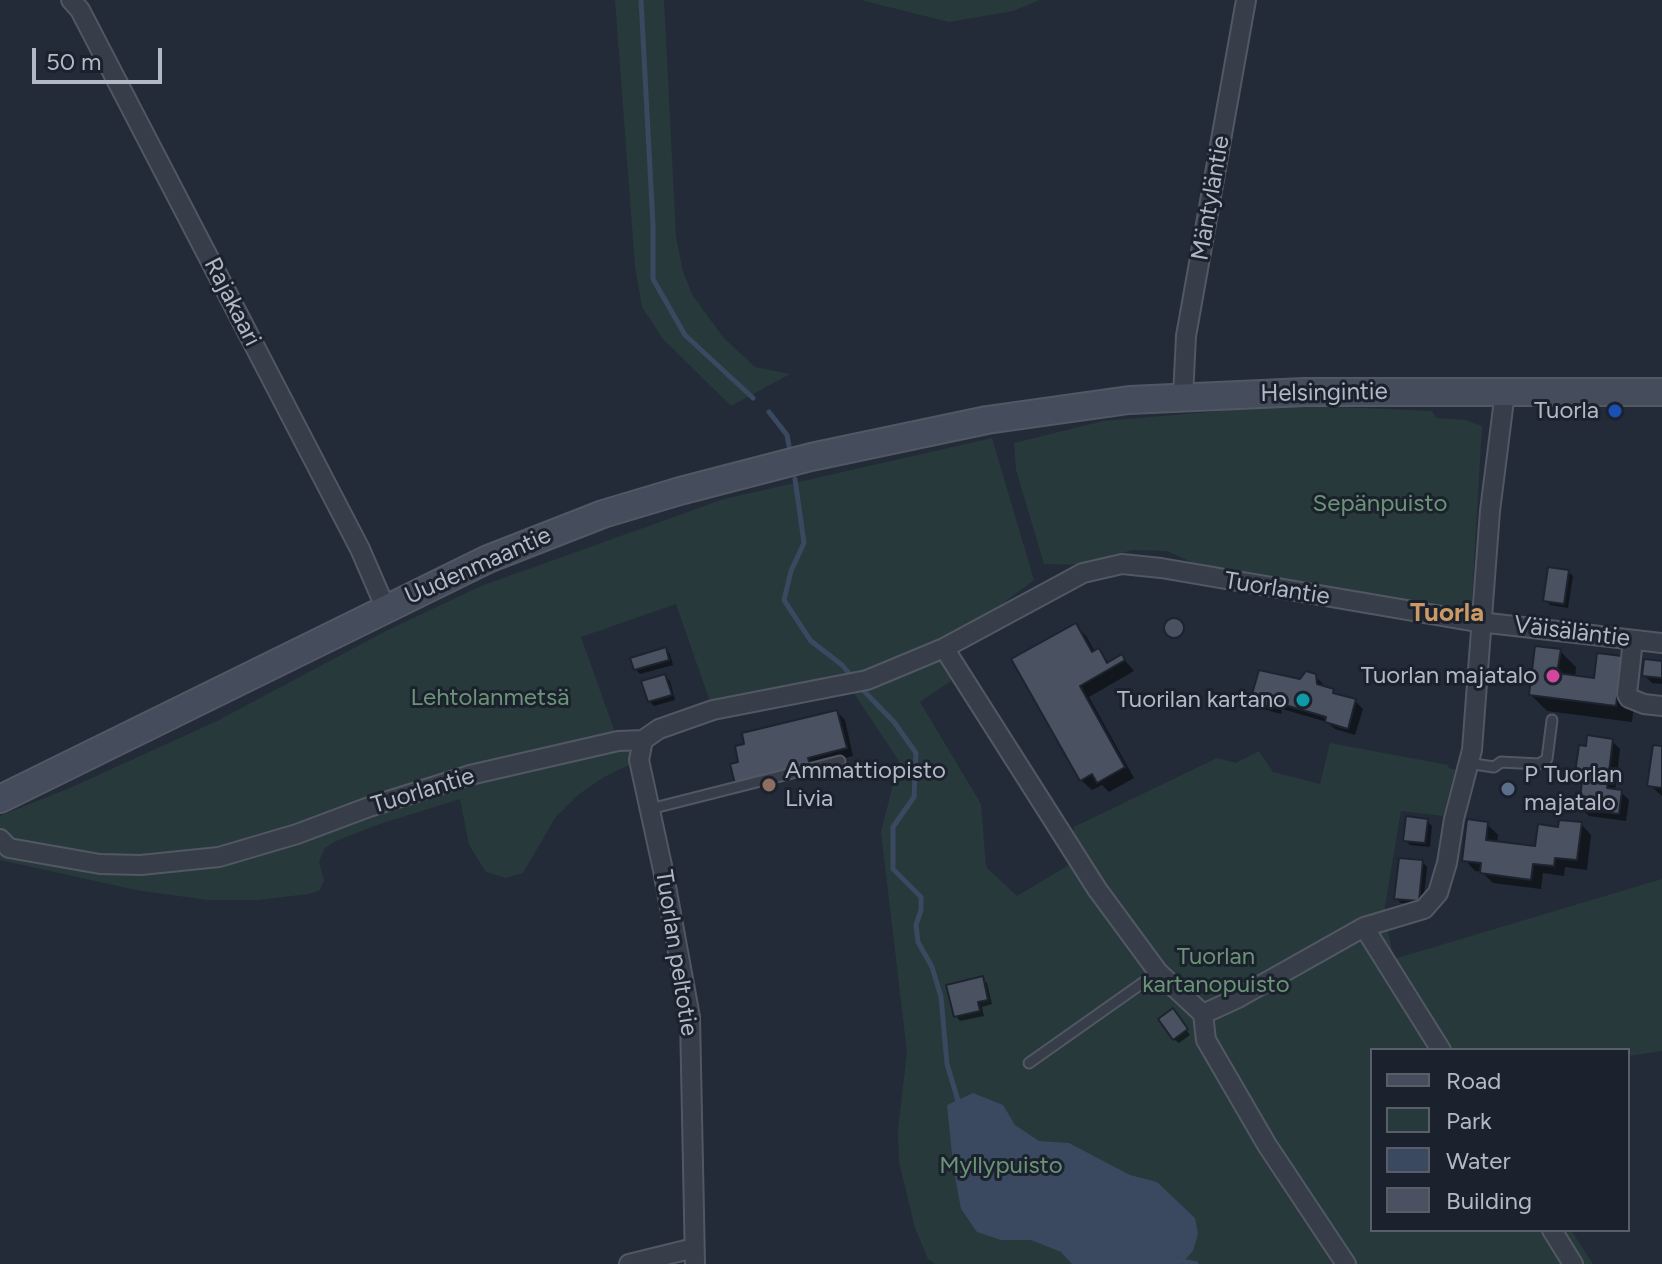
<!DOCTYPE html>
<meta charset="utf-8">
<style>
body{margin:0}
#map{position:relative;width:1662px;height:1264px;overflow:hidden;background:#232b38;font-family:Figtree,sans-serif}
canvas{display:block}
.legend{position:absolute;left:1370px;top:1048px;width:260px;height:184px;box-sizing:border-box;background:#1c222d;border:2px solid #585e6a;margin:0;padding:10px 14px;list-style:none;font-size:24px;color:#b2b8c5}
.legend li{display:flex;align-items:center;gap:16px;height:40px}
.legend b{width:40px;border:2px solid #585e6a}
.scale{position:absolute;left:32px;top:48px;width:130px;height:36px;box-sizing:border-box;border:4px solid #b2b8c5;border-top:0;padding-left:10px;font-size:24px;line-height:28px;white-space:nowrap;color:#b2b8c5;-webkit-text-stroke:6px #1c222d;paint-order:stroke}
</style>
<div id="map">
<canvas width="1662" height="1264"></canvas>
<ul class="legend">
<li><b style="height:10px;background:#454c5b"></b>Road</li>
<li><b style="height:22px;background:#28393b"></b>Park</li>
<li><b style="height:22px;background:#3a4860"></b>Water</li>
<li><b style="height:22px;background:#4a5262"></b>Building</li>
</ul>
<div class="scale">50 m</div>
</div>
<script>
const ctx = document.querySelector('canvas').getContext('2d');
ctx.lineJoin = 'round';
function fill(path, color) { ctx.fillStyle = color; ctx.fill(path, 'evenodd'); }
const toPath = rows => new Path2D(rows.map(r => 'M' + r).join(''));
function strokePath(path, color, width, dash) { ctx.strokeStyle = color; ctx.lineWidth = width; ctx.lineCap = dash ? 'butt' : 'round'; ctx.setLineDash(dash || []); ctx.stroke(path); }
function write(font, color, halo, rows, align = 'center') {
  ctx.font = font + ' Figtree,sans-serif'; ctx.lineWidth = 6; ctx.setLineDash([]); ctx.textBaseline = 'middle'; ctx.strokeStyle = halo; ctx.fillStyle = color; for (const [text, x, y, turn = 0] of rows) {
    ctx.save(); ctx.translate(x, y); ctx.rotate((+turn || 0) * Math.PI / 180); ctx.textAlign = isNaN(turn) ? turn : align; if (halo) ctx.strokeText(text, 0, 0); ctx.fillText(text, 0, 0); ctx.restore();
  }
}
const green = toPath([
 [615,0,664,0,676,237,683,272,693,296,723,337,755,367,790,374,731,406,663,339,642,307,635,266],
 [861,0,1040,0,1013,11,949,22],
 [1292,405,1432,411,1436,418,1466,420,1482,426,1471,616,1209,570,1167,551,1132,550,1082,565,1044,564,1016,470,1014,443,1103,421],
 [992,438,1034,580,944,647,961,674,920,702,981,804,986,867,1017,896,1079,859,1070,845,1074,827,1217,758,1236,763,1259,751,1273,772,1320,784,1330,743,1448,765,1449,768,1455,770,1443,816,1401,811,1384,912,1394,959,1662,879,1662,1051,1628,1056,1628,1050,1372,1050,1372,1230,1571,1230,1593,1264,935,1264,928,1259,915,1228,899,1162,898,1130,907,1052,881,832,899,761,847,683,713,710,676,604,581,637,618,741,643,740,639,760,604,777,578,795,555,818,523,873,506,878,486,872,469,845,460,799,380,824,336,841,325,848,319,861,324,881,319,891,308,894,258,900,207,900,136,890,0,860,0,854,8,848,0,839,0,816,72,787,217,721,386,631,481,586,724,499]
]);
const water = toPath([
 [973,1093,1003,1105,1015,1125,1039,1141,1069,1143,1130,1175,1157,1182,1195,1218,1198,1234,1193,1251,1181,1264,1072,1264,1061,1252,1031,1240,1001,1240,977,1232,961,1209,953,1165,947,1105]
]);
const shadow = toPath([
 [1568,572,1573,576,1568,608,1550,605,1545,600],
 '1166 630a9 9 0 1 1 18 0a9 9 0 1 1-18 0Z',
 [1075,625,1086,636,1095,652,1098,650,1110,663,1122,657,1134,671,1089,697,1134,778,1109,792,1102,785,1092,790,1081,780],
 [666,649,670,654,673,665,640,674,635,669],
 [1560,651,1576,667,1575,678,1595,680,1621,658,1638,675,1632,722,1547,711,1531,695],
 [1662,663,1662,684,1652,683,1644,675],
 [665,676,670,681,675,700,654,706,649,701],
 [1315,676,1323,684,1323,688,1355,701,1363,709,1355,735,1335,729,1327,722,1282,709,1281,714,1260,708,1252,700],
 [837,712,845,720,853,756,815,765,817,773,745,790,737,783,741,764],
 [1612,741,1620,749,1615,791,1621,792,1629,800,1626,821,1589,816,1581,808,1584,786,1577,779,1587,748],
 [1662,748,1662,796,1650,785],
 [1427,821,1432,826,1430,847,1410,845,1405,840],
 [1487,824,1498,835,1497,844,1537,849,1581,824,1591,835,1587,870,1565,867,1564,876,1543,873,1541,889,1493,883,1482,872,1475,871,1465,860],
 [1422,862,1427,867,1423,905,1401,903,1396,898],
 [982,979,987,983,992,1004,982,1007,984,1016,960,1021,956,1016],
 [1174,1013,1190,1035,1179,1043,1174,1039]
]);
const stream = toPath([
 [641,0,653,225,653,279,685,335,753,398],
 [769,412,787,435,789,446],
 [795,479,804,543,791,571,784,600,811,641,842,665,853,678],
 [859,686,894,722,916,753,914,797,893,827,893,869,921,897,921,910,916,925,918,942,932,967,941,997,947,1064,959,1104],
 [1177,1260,1196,1264]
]);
const building = toPath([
 [1548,567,1569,570,1564,604,1543,601,1548,567],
 '1164 628a10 10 0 1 1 20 0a10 10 0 1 1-20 0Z',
 [1076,623,1092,652,1099,648,1107,663,1122,654,1125,660,1080,686,1125,767,1097,783,1092,774,1080,781,1011,659,1076,623],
 [1535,646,1561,649,1557,673,1594,678,1597,653,1622,656,1616,706,1529,695,1535,646],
 [666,647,669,660,634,670,630,658,666,647],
 [1644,659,1662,661,1662,678,1642,676,1644,659],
 [1259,670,1300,679,1306,671,1316,674,1317,684,1334,689,1333,693,1356,699,1348,729,1325,722,1326,717,1275,702,1273,708,1250,701,1259,670],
 [665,674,672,695,648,702,641,681,665,674],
 [837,710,847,748,808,758,810,765,735,784,730,764,738,762,735,746,744,744,742,733,837,710],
 [1587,735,1613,739,1607,788,1622,790,1619,814,1579,809,1582,781,1574,780,1579,745,1586,746,1587,735],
 [1653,745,1662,746,1662,788,1647,786,1653,745],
 [1406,816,1428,819,1425,843,1403,841,1406,816],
 [1467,819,1488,822,1486,840,1535,846,1538,824,1558,827,1559,820,1582,822,1577,860,1555,858,1554,866,1533,864,1531,880,1480,873,1481,863,1462,861,1467,819],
 [1399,858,1423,860,1419,901,1394,899,1399,858],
 [983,976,988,1000,978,1002,980,1011,954,1017,946,985,983,976],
 [1173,1008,1188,1029,1173,1040,1158,1019,1173,1008]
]);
const service = toPath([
 [1467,763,1494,767,1501,762,1539,764,1547,759,1552,720],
 [650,809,840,761],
 [1029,1063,1158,972]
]);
const minor = toPath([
 [71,0,80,10,360,549,386,609],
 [1183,397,1186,336,1246,0],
 [1633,640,1627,694,1629,698,1644,704,1662,706],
 [944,648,1097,889,1158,972,1203,1014,1238,998,1364,927,1424,909,1438,893,1447,863,1454,819,1472,750,1490,511,1505,392],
 [643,740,639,760,663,870,690,1017,695,1264],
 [0,839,9,848,100,864,141,865,219,857,297,834,369,807,470,775,618,741,643,740,659,729,713,710,867,680,944,648,1083,573,1122,564,1161,568,1471,621,1662,643],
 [1364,927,1441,1050],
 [1203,1014,1206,1040,1267,1145,1346,1264],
 [1552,1230,1573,1264],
 [629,1264,694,1248]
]);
const secondary = toPath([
 [0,799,488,559,603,514,680,491,811,457,987,420,1129,400,1305,392,1662,392]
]);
const markers = [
 [1615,411,8,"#1a4fb4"],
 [1553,676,8,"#d1479c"],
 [1303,700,8,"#0f9aa8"],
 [769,785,8,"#8d6e63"],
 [1508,789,8,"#5c6f8a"]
];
const streetNames = [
 ["Mäntyläntie",1211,198,-80],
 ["Rajakaari",232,302,63],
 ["Helsingintie",1324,393,-1],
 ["Uudenmaantie",478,566,-24],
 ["Tuorlantie",1277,589,9],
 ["Väisäläntie",1572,632,7],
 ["Tuorlantie",423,791,-17],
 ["Tuorlan peltotie",676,953,81]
];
const poiNames = [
 ["Tuorla",1599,411],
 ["Tuorlan majatalo",1537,676],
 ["Tuorilan kartano",1287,700],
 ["Ammattiopisto",785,771,"left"],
 ["Livia",785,799,"left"],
 ["P Tuorlan",1524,775,"left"],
 ["majatalo",1524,803,"left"]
];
const parkNames = [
 ["Sepänpuisto",1380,504],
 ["Lehtolanmetsä",490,698],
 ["Tuorlan",1216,957],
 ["kartanopuisto",1216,985],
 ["Myllypuisto",1001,1166]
];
const neighbourhoodNames = [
 ["Tuorla",1447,613]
];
fill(green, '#28393b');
fill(water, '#3a4860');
fill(shadow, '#0007');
strokePath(stream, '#3a4860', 5);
fill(building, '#4a5262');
strokePath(building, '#1e242f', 2);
strokePath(service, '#525863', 13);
strokePath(minor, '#525863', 22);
strokePath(secondary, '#525863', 30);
strokePath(service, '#373d49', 9);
strokePath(minor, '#373d49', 18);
strokePath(secondary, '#454c5b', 26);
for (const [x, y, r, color] of markers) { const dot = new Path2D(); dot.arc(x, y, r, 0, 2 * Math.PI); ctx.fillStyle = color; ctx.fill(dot); strokePath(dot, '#1c222d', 3); }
write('24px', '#b2b8c5', '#1c222d', streetNames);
write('24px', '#b2b8c5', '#1c222d', poiNames, 'right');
write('24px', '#6b9477', '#1c222d', parkNames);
write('bold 26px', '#cb9966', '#1c222d', neighbourhoodNames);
</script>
